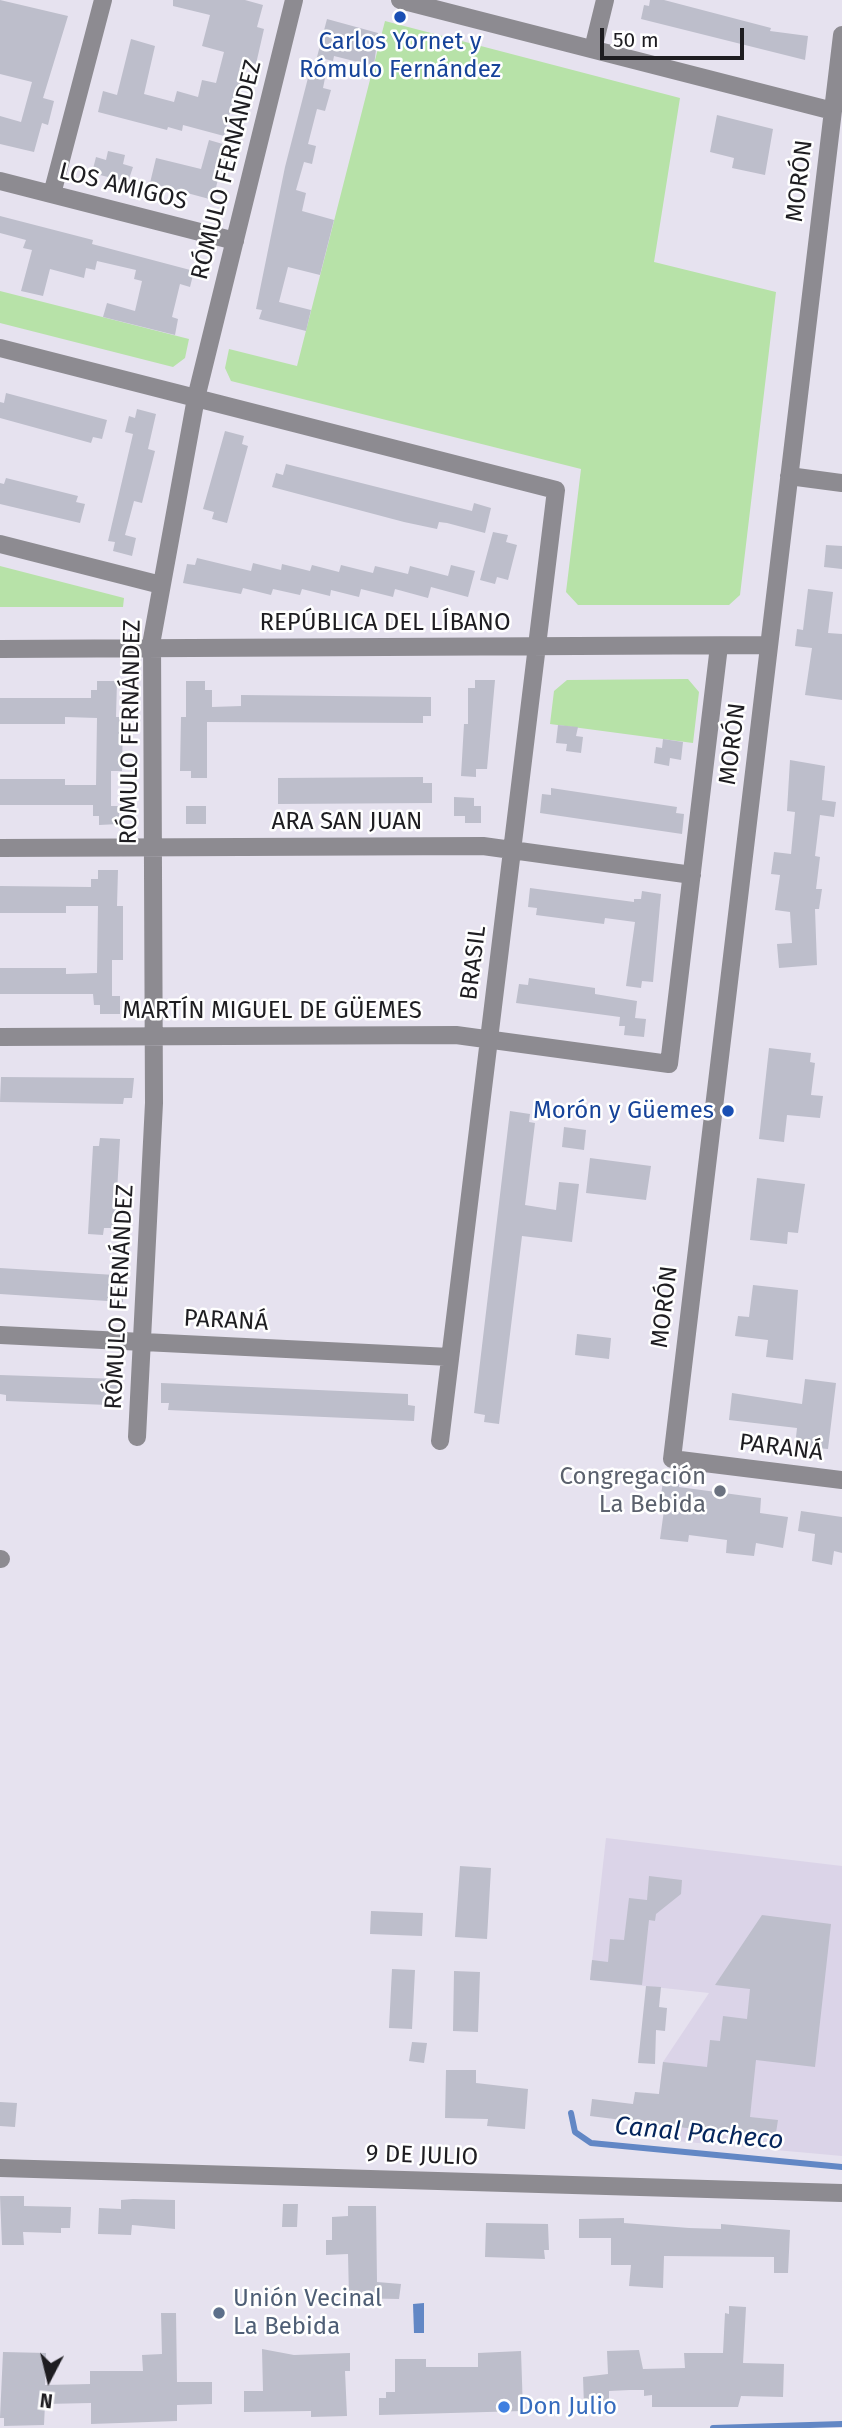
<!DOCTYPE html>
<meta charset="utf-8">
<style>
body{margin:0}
#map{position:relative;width:842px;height:2428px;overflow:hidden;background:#e6e2ef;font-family:"Fira Sans",sans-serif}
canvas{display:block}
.north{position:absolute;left:14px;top:2344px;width:70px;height:70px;-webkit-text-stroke:5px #fff;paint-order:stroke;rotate:187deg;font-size:19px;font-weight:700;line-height:28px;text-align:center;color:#1e1d21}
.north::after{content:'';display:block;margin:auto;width:24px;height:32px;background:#1e1d21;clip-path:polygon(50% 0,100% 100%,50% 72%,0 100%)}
.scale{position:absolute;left:600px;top:28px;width:144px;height:32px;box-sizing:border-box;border:4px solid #1e1d21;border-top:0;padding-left:9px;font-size:21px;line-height:24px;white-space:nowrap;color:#1e1d21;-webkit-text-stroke:5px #fff;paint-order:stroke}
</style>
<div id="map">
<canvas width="842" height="2428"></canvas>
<div class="north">N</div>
<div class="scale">50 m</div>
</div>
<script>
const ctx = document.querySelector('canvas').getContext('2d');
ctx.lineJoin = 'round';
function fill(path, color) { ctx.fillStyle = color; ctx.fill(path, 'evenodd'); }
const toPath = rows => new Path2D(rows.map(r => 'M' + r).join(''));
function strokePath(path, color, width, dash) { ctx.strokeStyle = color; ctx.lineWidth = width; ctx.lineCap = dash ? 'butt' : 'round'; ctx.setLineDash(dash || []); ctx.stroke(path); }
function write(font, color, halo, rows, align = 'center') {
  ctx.font = font + ' "Fira Sans",sans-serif'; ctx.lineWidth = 5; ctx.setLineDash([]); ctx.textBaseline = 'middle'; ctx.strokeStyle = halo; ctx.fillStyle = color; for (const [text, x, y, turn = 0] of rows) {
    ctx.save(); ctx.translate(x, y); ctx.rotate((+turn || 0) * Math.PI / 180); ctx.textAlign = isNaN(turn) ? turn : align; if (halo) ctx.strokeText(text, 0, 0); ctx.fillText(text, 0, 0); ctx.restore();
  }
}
const built = toPath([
 [606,1838,842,1866,842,2156,654,2139,663,2062,709,1993,590,1980]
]);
const green = toPath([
 [385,21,680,98,654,262,776,292,740,595,729,605,578,605,566,592,581,469,231,381,225,368,229,349,297,366],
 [0,291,189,339,185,358,173,367,0,323],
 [0,566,124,598,123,607,0,607],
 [688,679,699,692,693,743,550,724,554,691,567,680]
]);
const water = toPath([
 [424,2303,424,2333,414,2333,413,2304]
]);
const stream = toPath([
 [571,2113,575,2132,591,2143,842,2167],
 [713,2428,842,2424]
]);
const building = toPath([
 [0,0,68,16,43,98,54,101,48,125,42,123,34,152,0,144,0,116,21,122,32,82,0,74],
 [173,0,245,0,263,5,257,27,264,29,256,64,247,62,240,89,236,88,224,136,183,125,182,131,168,127,167,130,98,112,103,91,117,95,131,39,155,46,144,94,174,102,177,91,198,97,202,80,216,83,224,52,202,46,210,15,173,6],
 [650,0,664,0,771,28,770,31,808,36,805,60,641,19,644,5,649,6],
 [327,19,378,33,374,66,334,56,333,61,317,57],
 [309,74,325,78,323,88,331,90,325,111,317,109,308,144,316,146,312,164,304,162,296,190,306,193,302,211,334,220,320,275,288,267,279,302,311,310,306,331,259,319,262,310,256,309,285,167],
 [717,115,773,129,765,175,732,168,734,158,710,152],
 [209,140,233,147,227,172,220,171,213,200,150,183,156,158,201,169],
 [108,151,125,155,123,164,133,167,128,182,92,173,96,157,106,160],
 [0,216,93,240,92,244,194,271,190,287,180,284,172,317,178,319,175,335,103,317,107,303,135,311,142,281,134,279,136,270,97,261,95,270,86,268,84,278,50,269,43,296,21,291,32,250,23,248,26,240,0,233],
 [6,393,107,420,102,439,93,437,91,443,0,418,0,402,4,403],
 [137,409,156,414,148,449,155,451,142,503,134,501,125,535,136,538,132,556,113,551,115,542,108,541,133,434,125,432,129,416,135,418],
 [225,431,244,436,242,444,248,446,227,523,212,519,214,512,203,509],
 [286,464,472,511,474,503,491,508,485,533,447,523,439,522,437,529,404,522,272,487,276,473,283,475],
 [6,478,78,496,76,502,85,504,80,523,0,504,0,483,4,484],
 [493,532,508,535,506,542,517,545,508,580,497,577,495,584,480,580],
 [826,545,842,546,842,569,824,567],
 [197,558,251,571,253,563,281,570,282,564,310,571,312,565,339,572,341,565,373,573,375,566,408,574,410,566,448,576,451,565,475,571,468,597,431,587,428,598,395,589,393,597,361,589,359,597,331,590,330,596,302,589,300,595,273,589,271,595,243,588,241,594,183,583,187,564,195,565],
 [808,589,833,592,828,633,842,634,842,700,805,695,812,648,795,646,797,629,803,630],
 [475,680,495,680,487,769,476,769,476,777,461,776,464,724,468,724,468,688,475,688],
 [97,681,117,681,116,717,123,717,122,771,111,771,111,806,119,806,119,824,99,825,99,816,93,816,93,805,0,805,0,779,65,779,65,785,96,785,97,718,65,717,65,724,0,724,0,698,91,698,91,690,97,690],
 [186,681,205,681,205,690,212,690,212,707,241,706,241,695,431,697,431,716,423,716,423,723,207,722,207,778,191,778,191,771,180,771,181,717,186,717],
 [558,725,578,727,576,736,583,737,581,753,566,751,567,744,556,743],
 [663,739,683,742,681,760,670,758,669,766,654,763,656,747,662,748],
 [790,760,825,766,822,800,836,802,834,817,820,815,815,856,820,857,816,889,822,889,819,909,815,909,817,965,779,968,777,944,792,943,790,912,775,910,780,875,771,874,774,852,791,854,795,812,787,811],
 [423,777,423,783,432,783,432,803,278,804,278,778],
 [551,788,677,807,676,813,684,814,682,834,540,813,542,794,551,795],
 [454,797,474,798,474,806,481,806,481,823,465,823,465,816,454,816],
 [186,806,206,806,206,824,186,824],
 [98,870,118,870,117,906,123,906,123,960,112,960,112,996,120,996,120,1014,100,1014,100,1005,94,1005,93,994,0,994,0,968,66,968,66,974,97,973,98,906,66,906,66,913,0,913,0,886,91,887,91,879,98,879],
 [530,888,634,902,634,899,641,899,642,891,661,894,653,982,642,981,641,988,626,986,635,922,605,918,604,924,536,915,537,908,528,907],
 [529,978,595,988,595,994,637,1001,635,1018,646,1019,644,1037,624,1035,625,1026,619,1026,620,1017,516,1003,519,984,528,985],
 [769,1048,811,1053,810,1062,815,1063,811,1095,823,1096,820,1118,787,1115,784,1142,759,1139],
 [1,1077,134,1078,132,1098,124,1098,123,1104,0,1102],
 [510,1111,530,1114,529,1122,535,1123,525,1205,556,1210,559,1182,579,1184,572,1242,522,1236,499,1424,484,1422,485,1415,474,1413],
 [564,1127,586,1130,584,1150,562,1147],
 [100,1138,120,1139,115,1228,104,1228,103,1235,88,1234,93,1146,99,1146],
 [590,1158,651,1166,646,1200,586,1193],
 [757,1178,805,1184,798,1233,788,1232,787,1244,750,1240],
 [0,1268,115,1275,115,1282,123,1282,123,1302,0,1294],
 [753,1285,798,1290,793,1360,766,1357,768,1340,735,1336,738,1316,749,1317],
 [577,1334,611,1338,609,1359,575,1355],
 [0,1375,119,1379,118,1398,109,1398,108,1405,6,1401,6,1395,0,1394],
 [805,1379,836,1383,828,1449,795,1446,797,1428,729,1420,732,1393,802,1404],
 [161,1383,408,1394,408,1405,415,1406,414,1421,168,1410,169,1403,161,1403],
 [663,1481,679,1484,679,1487,761,1498,760,1513,788,1517,783,1548,756,1543,754,1556,726,1553,727,1540,689,1535,688,1542,660,1539,665,1503,660,1502],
 [801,1511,842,1517,842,1553,834,1551,832,1565,812,1561,815,1534,798,1531],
 [460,1866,491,1868,487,1939,455,1937],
 [649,1876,682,1880,681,1894,656,1914,655,1921,649,1920,642,1985,590,1980,592,1960,608,1962,610,1939,624,1940,629,1898,647,1900],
 [371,1911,423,1913,422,1936,370,1934],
 [762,1915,831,1924,815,2067,756,2060,750,2117,778,2120,775,2139,590,2116,592,2099,633,2104,635,2092,659,2094,663,2062,707,2067,710,2040,720,2041,723,2016,747,2019,750,1989,715,1985],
 [392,1969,415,1970,412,2029,389,2028],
 [454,1971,480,1972,478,2032,453,2031],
 [646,1986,661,1987,659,2007,667,2008,665,2031,656,2030,655,2064,638,2063],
 [412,2042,427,2043,424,2063,409,2061],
 [446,2070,476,2070,476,2083,528,2089,525,2129,487,2126,488,2119,445,2118],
 [0,2102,17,2103,15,2127,0,2126],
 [0,2196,24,2196,24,2206,71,2207,70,2228,61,2228,61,2233,23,2232,24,2245,2,2245],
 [133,2199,175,2200,175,2229,132,2225,131,2235,98,2234,99,2208,121,2209,121,2200],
 [283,2204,298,2204,297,2227,282,2227],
 [348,2206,376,2206,377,2282,401,2284,399,2299,349,2298,348,2254,326,2255,326,2240,332,2240,332,2217,348,2216],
 [624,2218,624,2223,689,2228,721,2229,721,2224,790,2230,788,2273,774,2273,774,2257,664,2256,663,2288,629,2286,631,2265,611,2265,611,2238,579,2238,579,2219],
 [486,2223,548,2224,549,2250,544,2250,545,2259,485,2257],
 [729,2306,746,2307,743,2363,784,2364,783,2397,741,2396,738,2407,652,2407,652,2395,644,2396,644,2390,630,2390,609,2391,609,2405,584,2406,583,2377,608,2374,607,2351,639,2350,643,2369,685,2368,684,2353,723,2353,725,2313,729,2314],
 [161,2313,176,2313,177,2382,212,2382,212,2404,177,2405,177,2421,91,2424,91,2403,45,2404,44,2425,4,2426,4,2418,0,2418,3,2352,46,2353,45,2385,90,2384,90,2371,143,2371,142,2355,162,2354],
 [262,2349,294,2355,350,2353,350,2371,345,2371,347,2416,311,2417,311,2411,244,2412,244,2391,263,2391],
 [521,2351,523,2411,379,2415,379,2398,386,2398,386,2392,395,2392,395,2359,426,2359,426,2367,478,2367,478,2353]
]);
const minor = toPath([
 [400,0,833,111],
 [842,35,672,1459,842,1480],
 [593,49,605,0],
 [0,181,235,241],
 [52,194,103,0],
 [0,348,556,490,440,1441],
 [789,476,842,483],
 [0,544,161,585],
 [0,649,769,645],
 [0,848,483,846,692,875],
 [0,1037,456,1035,669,1064,719,646],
 [0,1335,450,1357],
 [137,1437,154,1103,152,639,196,398,294,0],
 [0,1559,1,1559],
 [0,2168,842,2193]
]);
const markers = [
 [400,17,7,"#1a4fb4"],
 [728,1111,7,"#1a4fb4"],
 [720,1491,7,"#6b7280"],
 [219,2313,7,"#5c6f8a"],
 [504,2407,7,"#3f7fe0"]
];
const transitNames = [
 ["Carlos Yornet y",400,42],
 ["Rómulo Fernández",400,70],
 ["Morón y Güemes",714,1111,"right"]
];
const streetNames = [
 ["RÓMULO FERNÁNDEZ",227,170,-76],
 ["MORÓN",800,181,-83],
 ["LOS AMIGOS",123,187,14],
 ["REPÚBLICA DEL LÍBANO",385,623],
 ["RÓMULO FERNÁNDEZ",131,732,-89],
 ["MORÓN",733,744,-83],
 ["ARA SAN JUAN",347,822],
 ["BRASIL",474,963,-83],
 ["MARTÍN MIGUEL DE GÜEMES",272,1011],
 ["RÓMULO FERNÁNDEZ",120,1297,-87],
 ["MORÓN",665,1307,-83],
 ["PARANÁ",226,1321,3],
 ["PARANÁ",781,1448,7],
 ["9 DE JULIO",422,2156,2]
];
const worshipNames = [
 ["Congregación",706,1477],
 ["La Bebida",706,1505]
];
const serviceNames = [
 ["Unión Vecinal",233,2299],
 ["La Bebida",233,2327]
];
const shopNames = [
 ["Don Julio",518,2407]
];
const waterNames = [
 ["Canal Pacheco",699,2134,5]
];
fill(built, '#dbd4e8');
fill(green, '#b7e2a8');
fill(water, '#6287c5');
strokePath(stream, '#6287c5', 6);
fill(building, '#bdbecb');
strokePath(minor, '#8d8b91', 18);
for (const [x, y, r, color] of markers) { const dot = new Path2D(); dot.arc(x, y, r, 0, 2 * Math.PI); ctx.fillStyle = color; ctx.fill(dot); strokePath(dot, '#fff', 2.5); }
write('24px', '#164399', '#fff', transitNames);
write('24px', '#1e1d21', '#fff', streetNames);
write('24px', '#5b616d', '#fff', worshipNames, 'right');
write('24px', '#4e5e75', '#fff', serviceNames, 'left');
write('24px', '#366cbe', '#fff', shopNames, 'left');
write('italic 26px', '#04255c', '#fff', waterNames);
</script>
